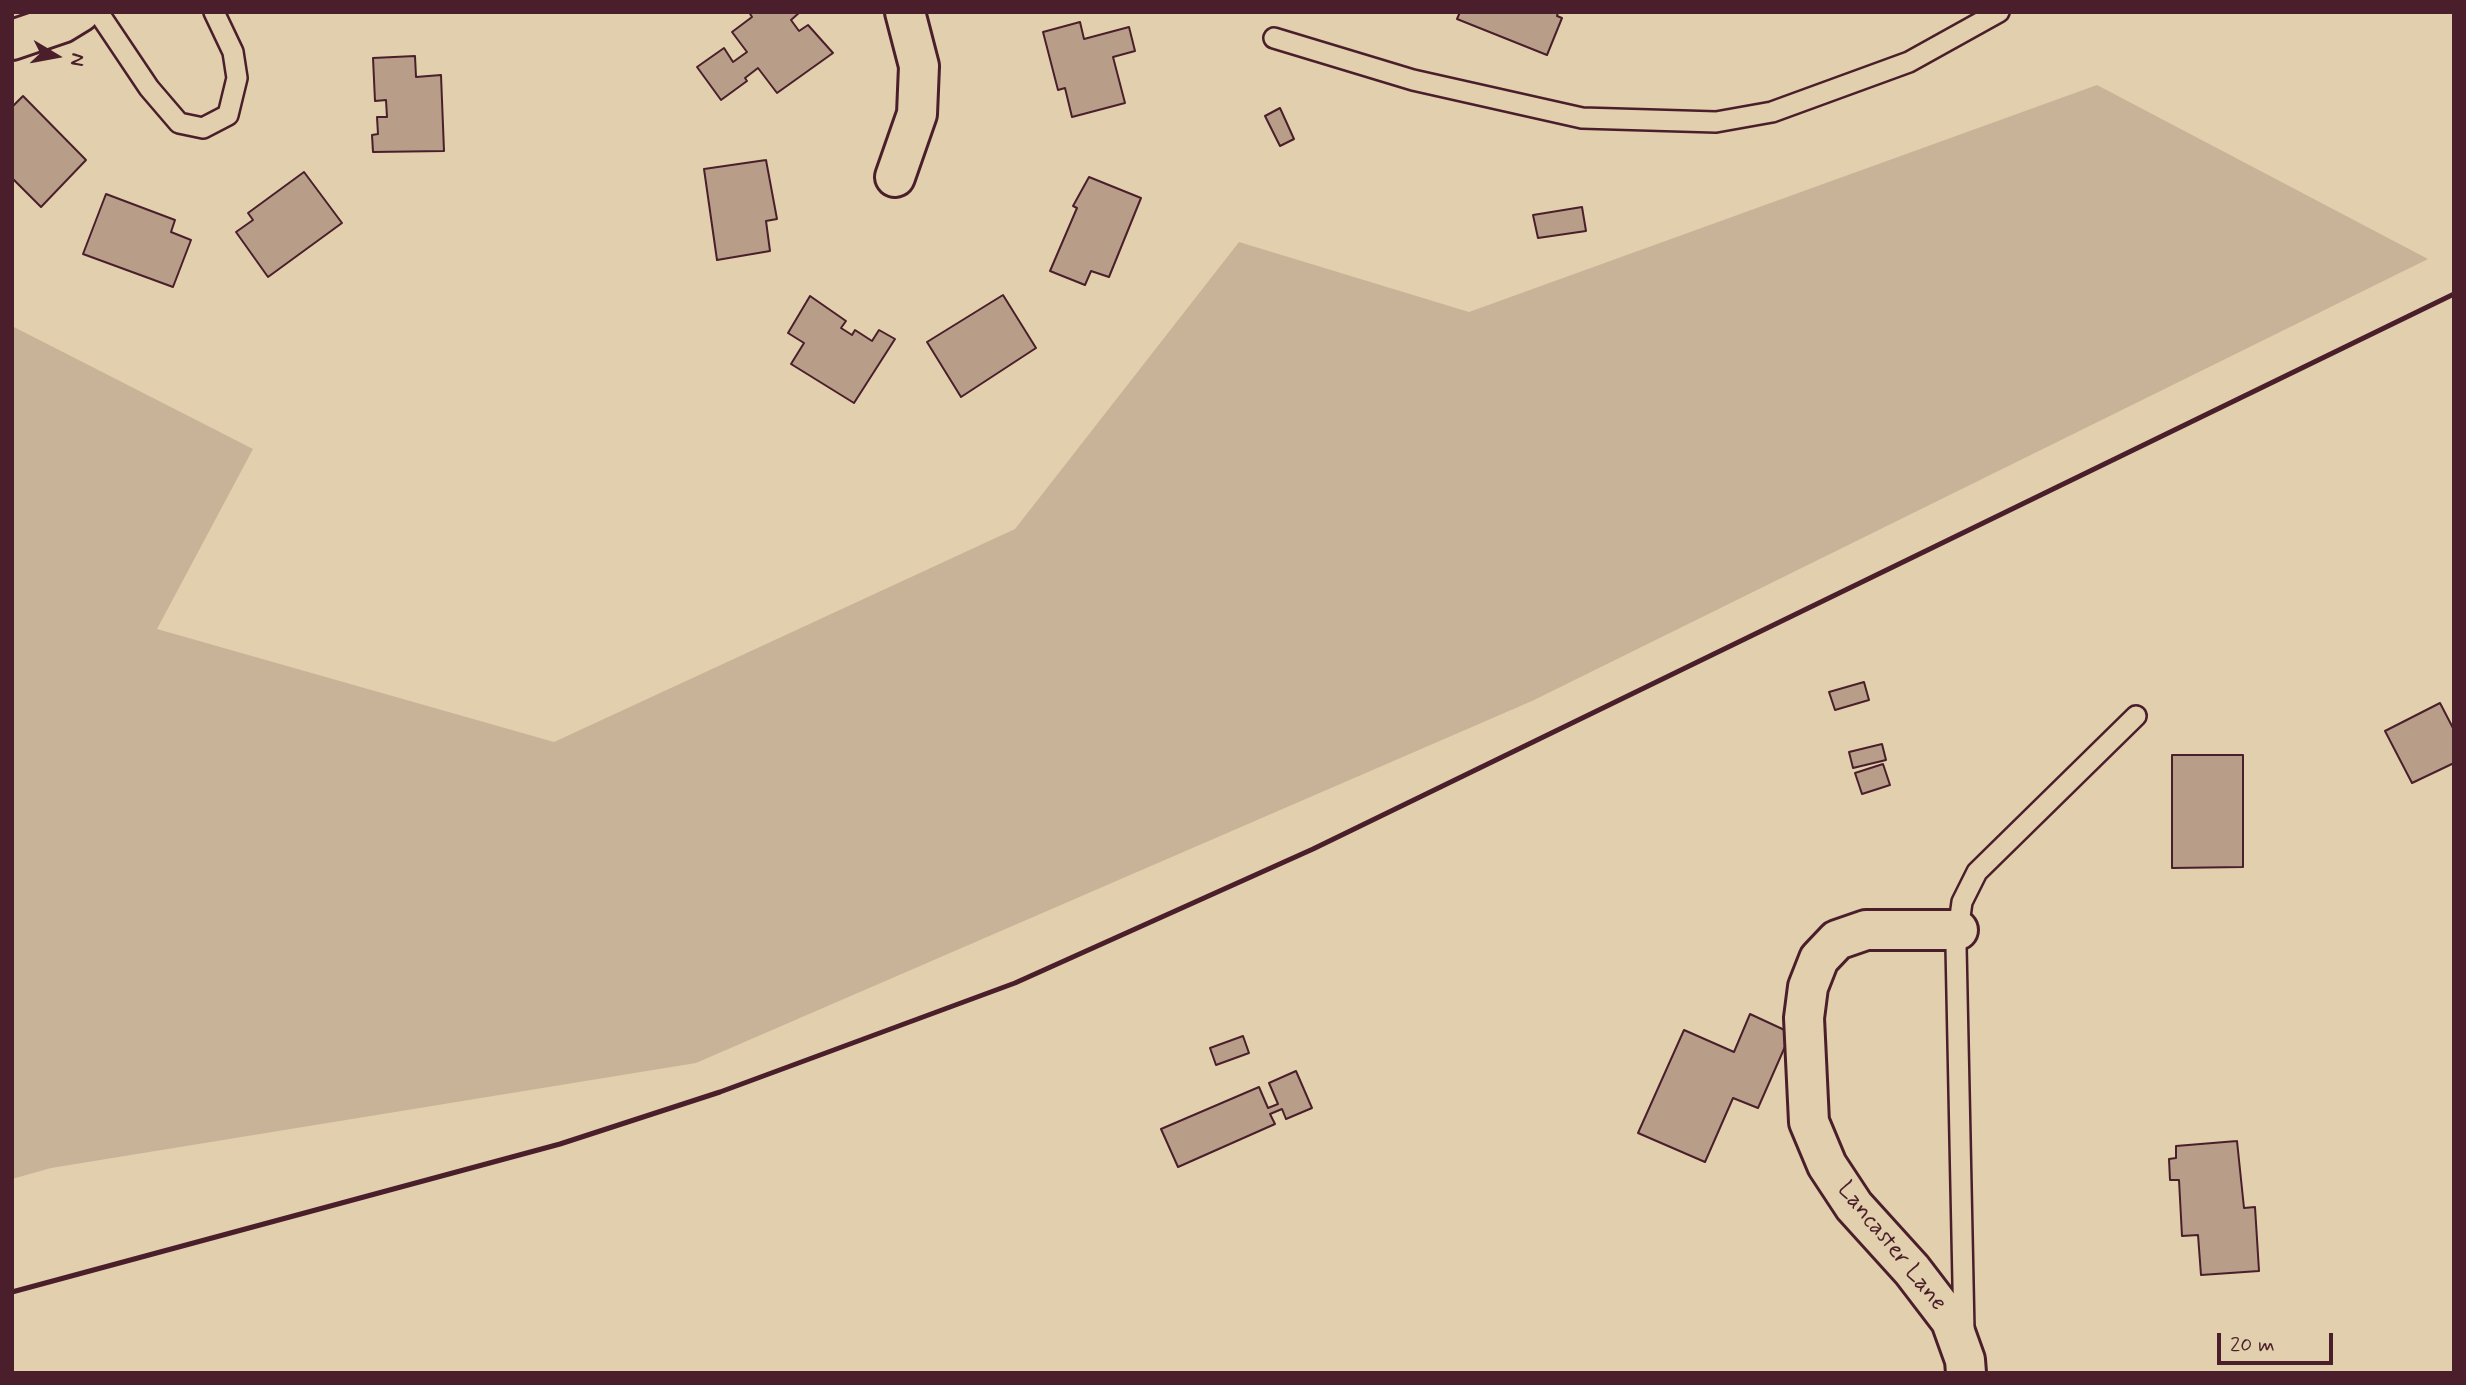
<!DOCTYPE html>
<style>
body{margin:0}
#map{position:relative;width:2466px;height:1385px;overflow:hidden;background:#e2cfad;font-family:Mynerve,sans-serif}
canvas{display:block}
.frame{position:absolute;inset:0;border:14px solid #4a1f2b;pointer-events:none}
.north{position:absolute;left:21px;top:21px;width:70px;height:70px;-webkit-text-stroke:5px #e2cfad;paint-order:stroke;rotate:100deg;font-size:19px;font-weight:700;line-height:28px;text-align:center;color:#4a1f2b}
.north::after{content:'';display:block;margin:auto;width:24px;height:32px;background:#4a1f2b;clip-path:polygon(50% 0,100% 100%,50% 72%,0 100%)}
.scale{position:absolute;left:2217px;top:1333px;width:116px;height:32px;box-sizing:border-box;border:4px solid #4a1f2b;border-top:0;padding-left:9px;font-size:21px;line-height:24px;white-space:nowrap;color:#4a1f2b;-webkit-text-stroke:5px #e2cfad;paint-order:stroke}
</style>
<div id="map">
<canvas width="2466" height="1385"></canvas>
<div class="frame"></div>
<div class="north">N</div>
<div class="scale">20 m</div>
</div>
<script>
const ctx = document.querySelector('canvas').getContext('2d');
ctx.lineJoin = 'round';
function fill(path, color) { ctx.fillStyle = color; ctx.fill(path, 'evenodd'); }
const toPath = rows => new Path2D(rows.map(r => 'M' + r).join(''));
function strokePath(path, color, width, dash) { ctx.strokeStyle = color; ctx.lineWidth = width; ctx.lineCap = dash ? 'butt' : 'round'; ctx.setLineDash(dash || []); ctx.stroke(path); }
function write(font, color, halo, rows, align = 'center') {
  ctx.font = font + ' Mynerve,sans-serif'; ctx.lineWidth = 5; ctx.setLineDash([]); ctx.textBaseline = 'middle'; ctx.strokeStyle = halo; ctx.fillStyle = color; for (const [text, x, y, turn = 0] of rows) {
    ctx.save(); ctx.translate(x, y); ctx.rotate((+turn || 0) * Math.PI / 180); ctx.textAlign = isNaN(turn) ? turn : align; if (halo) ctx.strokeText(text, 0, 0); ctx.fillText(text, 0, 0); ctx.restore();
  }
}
const green = toPath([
 [2097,85,2428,259,1532,701,696,1063,51,1168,12,1179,12,326,253,449,157,629,554,742,1015,529,1239,242,1469,312]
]);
const building = toPath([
 [749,12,800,12,791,20,799,31,808,25,833,53,777,93,758,68,745,78,747,81,721,100,697,67,724,48,733,62,747,52,732,32,752,17,749,12],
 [1460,12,1558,12,1557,16,1562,18,1547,55,1457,19,1460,12],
 [1080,22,1084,39,1129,27,1135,51,1113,57,1125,103,1072,117,1065,88,1058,90,1043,32,1080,22],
 [415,56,416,77,441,75,444,151,373,152,372,135,378,134,377,117,387,117,386,100,375,101,373,58,415,56],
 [23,96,86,160,41,207,12,178,12,107,23,96],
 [1280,108,1294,139,1280,146,1265,116,1280,108],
 [766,160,777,219,766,221,770,251,717,260,704,169,766,160],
 [304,172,342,223,268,277,236,232,253,220,248,213,304,172],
 [1089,177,1141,198,1109,277,1091,271,1085,285,1050,271,1077,208,1073,206,1089,177],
 [106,194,175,220,171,232,191,240,173,287,83,254,106,194],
 [1582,207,1586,231,1538,238,1533,215,1582,207],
 [1003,295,1036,348,961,397,927,342,1003,295],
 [810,296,846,321,841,328,852,335,855,330,872,341,879,330,895,339,854,403,791,364,804,343,788,333,810,296],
 [1864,682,1869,700,1835,710,1829,692,1864,682],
 [2440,703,2454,730,2454,763,2412,783,2385,731,2440,703],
 [1882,744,1886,760,1853,768,1849,752,1882,744],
 [2172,755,2243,755,2243,867,2172,868,2172,755],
 [1883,764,1890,785,1862,794,1855,773,1883,764],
 [1750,1014,1791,1033,1758,1108,1733,1098,1705,1162,1638,1133,1684,1030,1734,1052,1750,1014],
 [1243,1036,1249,1053,1216,1065,1210,1048,1243,1036],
 [1296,1071,1312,1108,1286,1119,1282,1109,1270,1114,1275,1124,1178,1167,1161,1129,1259,1087,1268,1108,1278,1104,1269,1083,1296,1071],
 [2237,1141,2244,1208,2255,1207,2259,1271,2201,1275,2198,1235,2182,1236,2179,1180,2170,1180,2169,1159,2176,1158,2176,1146,2237,1141]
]);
const service = toPath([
 [98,12,149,88,179,123,203,128,228,115,237,78,233,52,214,12],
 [1274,38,1413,80,1582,118,1716,122,1772,112,1909,62,1999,12],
 [1964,1331,1956,946,1962,902,1977,872,2136,716]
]);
const minor = toPath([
 [12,40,62,23,80,12],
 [895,177,917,114,919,66,905,12],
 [1958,930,1866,930,1837,940,1819,959,1808,987,1804,1018,1809,1122,1827,1165,1854,1206,1912,1270,1951,1321,1965,1360,1966,1373]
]);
const rail = toPath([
 [12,1292,560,1144,720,1092,1015,983,1313,849,2454,294]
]);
const streetNames = [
 ["Lancaster Lane",1891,1247,51]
];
fill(green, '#c9b398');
fill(building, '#b89e89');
strokePath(building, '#4a1f2b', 2);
strokePath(service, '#4a1f2b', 24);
strokePath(minor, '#4a1f2b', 44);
strokePath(service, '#e2cfad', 19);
strokePath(minor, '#e2cfad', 38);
strokePath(rail, '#4a1f2b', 5);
write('24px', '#4a1f2b', '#e2cfad', streetNames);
</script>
